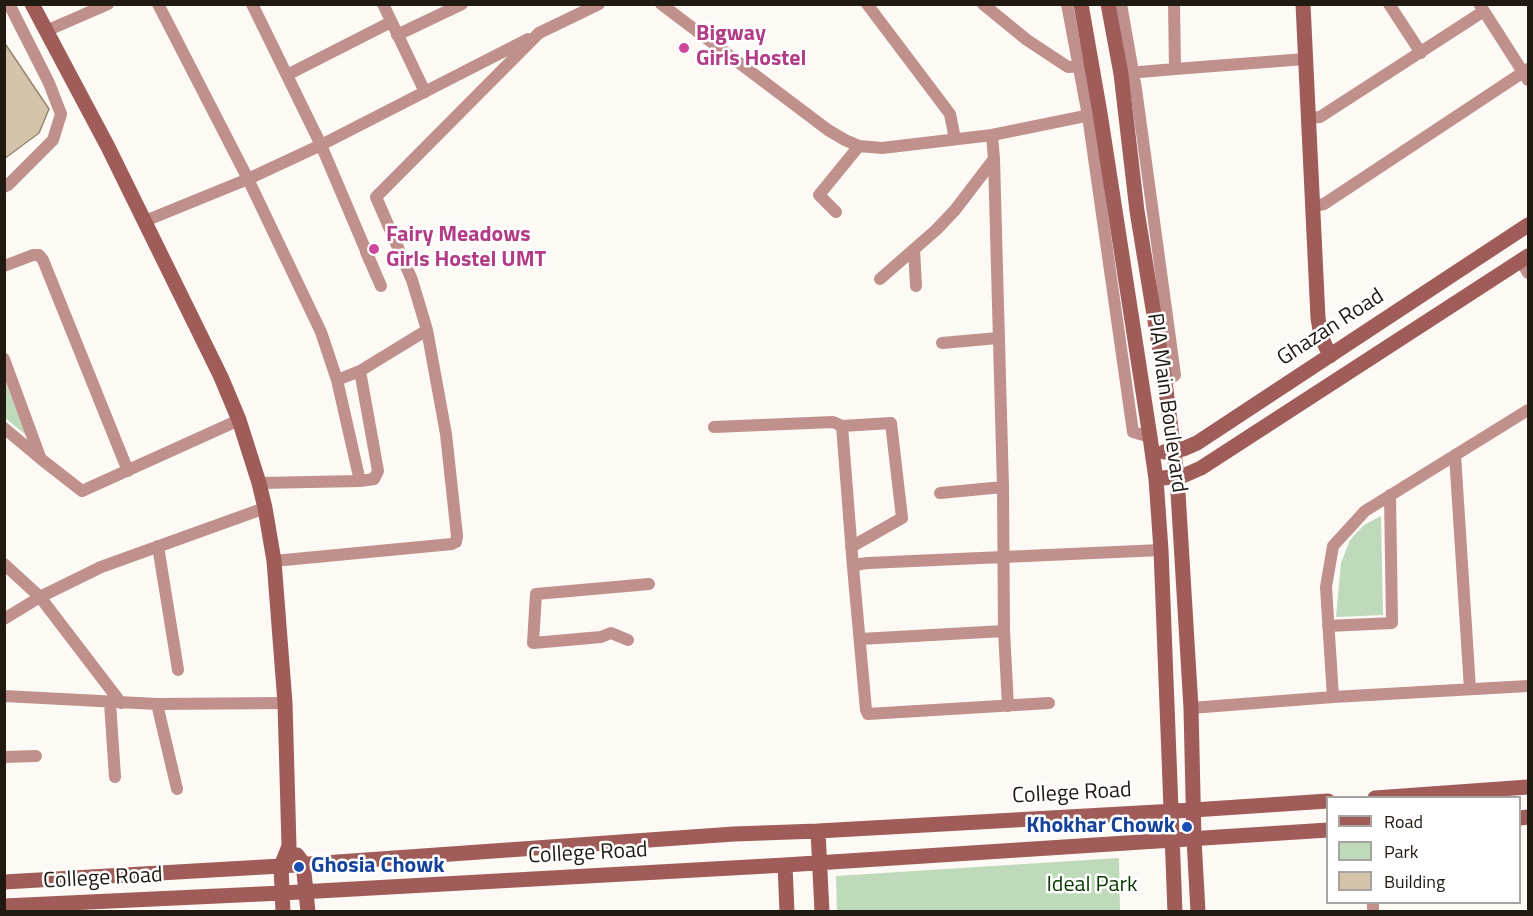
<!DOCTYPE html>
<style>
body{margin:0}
#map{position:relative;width:1533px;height:916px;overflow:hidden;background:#fdf9f4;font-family:"Titillium Web",sans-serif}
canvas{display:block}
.frame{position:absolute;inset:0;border:6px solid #201a11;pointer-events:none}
.legend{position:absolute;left:1326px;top:796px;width:195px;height:108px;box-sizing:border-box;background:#fff;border:2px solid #a6a3a0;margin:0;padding:8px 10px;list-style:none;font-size:18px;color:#201a11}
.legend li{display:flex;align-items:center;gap:12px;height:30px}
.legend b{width:30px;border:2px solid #a6a3a0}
</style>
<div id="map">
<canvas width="1533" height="916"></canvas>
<div class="frame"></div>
<ul class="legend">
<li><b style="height:8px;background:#9f5c58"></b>Road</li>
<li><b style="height:16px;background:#bedaba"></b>Park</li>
<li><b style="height:16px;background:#d3c4ab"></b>Building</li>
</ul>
</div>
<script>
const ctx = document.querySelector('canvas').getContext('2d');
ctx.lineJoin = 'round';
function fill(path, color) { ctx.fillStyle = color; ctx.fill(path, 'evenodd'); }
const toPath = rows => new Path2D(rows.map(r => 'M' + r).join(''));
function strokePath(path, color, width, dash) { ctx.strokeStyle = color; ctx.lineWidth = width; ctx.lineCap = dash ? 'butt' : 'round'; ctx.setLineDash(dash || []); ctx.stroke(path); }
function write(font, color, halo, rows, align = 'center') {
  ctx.font = font + ' "Titillium Web",sans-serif'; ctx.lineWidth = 5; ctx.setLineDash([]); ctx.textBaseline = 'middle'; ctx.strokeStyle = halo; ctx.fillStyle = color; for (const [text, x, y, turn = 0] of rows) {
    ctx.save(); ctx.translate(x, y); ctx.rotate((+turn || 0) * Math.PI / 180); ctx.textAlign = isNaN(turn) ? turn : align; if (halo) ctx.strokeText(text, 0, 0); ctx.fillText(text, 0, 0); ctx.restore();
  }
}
const green = toPath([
 [5,380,26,435,5,418],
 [1381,516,1383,615,1336,617,1341,563,1350,540,1364,525],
 [1119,858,1120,911,837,911,836,876]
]);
const building = toPath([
 [4,42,49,109,39,133,4,159,4,42]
]);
const street = toPath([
 [158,4,248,179,321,332,337,380,360,481],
 [252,4,321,145,381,286,366,252],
 [383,4,425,92],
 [661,4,828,130,845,140,859,146,882,148,992,135,1100,113],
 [867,4,950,114,955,139],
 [983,4,1027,40,1068,67,1085,66],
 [1067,4,1088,116,1133,432,1150,437],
 [1121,4,1136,89,1175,375,1165,382],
 [1389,4,1421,53],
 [1480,5,1528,80],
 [46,31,108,4],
 [397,35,462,4],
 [1175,69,1305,59],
 [1128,73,1175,69,1174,4],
 [287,75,391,22],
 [1309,118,1320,117,1484,11],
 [994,159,1003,487,1004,631,1008,706],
 [4,187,8,185,53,140,61,114,49,83,9,4],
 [1313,206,1324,204,1528,69],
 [836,212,819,195,859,146],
 [145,221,248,179,321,145,528,39],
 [914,249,916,286],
 [1521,261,1528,273],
 [4,266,33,255,39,255,43,260,128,471],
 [880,279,936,230,955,210,994,159,992,135],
 [942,343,998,338],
 [4,359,40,457],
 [337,380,360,371,427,330,412,280,376,197,539,33,599,4],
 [842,426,853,567,866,710,868,714,1049,703],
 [714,427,833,422,842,426,891,423,902,518,851,547],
 [4,428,41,459,82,491,239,420],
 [1455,455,1470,689],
 [259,483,360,481,374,479,378,471,360,371],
 [940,493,1003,487],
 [158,546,178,670],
 [274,561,452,544,456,542,457,536,446,434,427,330],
 [4,564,40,597,121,703],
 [853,567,860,564,868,563,1161,550],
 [4,619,40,597,101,567,265,508],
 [1328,626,1392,623,1390,495],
 [860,639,1004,631],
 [628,640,611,633,601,637,533,643,536,594,649,584],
 [4,696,157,704,285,703],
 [1333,697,1326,587,1333,546,1365,511,1528,410],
 [110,703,115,777],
 [157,704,177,789],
 [1191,708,1333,697,1528,686],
 [4,757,36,756],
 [1373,902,1373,912]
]);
const secondary = toPath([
 [32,4,108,147,221,377,239,420,259,483,265,508,274,561,285,703,289,846,281,866,283,912],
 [1081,4,1100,113,1150,437,1156,479,1161,550,1175,912],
 [1108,4,1121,74,1137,211,1165,382,1177,476,1191,708,1194,839,1198,912],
 [1303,4,1318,318,1321,336,1330,356],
 [1164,452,1183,449,1197,443,1528,225],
 [1156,479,1185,475,1201,468,1528,256],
 [1375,798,1528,787],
 [1520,818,1528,817],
 [818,831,822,912],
 [297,855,303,863,308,912],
 [785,865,787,912],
 [4,882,281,866,734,834,818,831,1193,810,1328,801],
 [4,906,282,893,785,865,1328,830]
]);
const markers = [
 [684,48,6,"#d1479c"],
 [374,249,6,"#d1479c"],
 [1187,827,6,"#1a4fb4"],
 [299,867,6,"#1a4fb4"]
];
const hotelNames = [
 ["Bigway",696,35],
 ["Girls Hostel",696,60],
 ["Fairy Meadows",386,236],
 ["Girls Hostel UMT",386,261]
];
const streetNames = [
 ["Ghazan Road",1331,328,-33],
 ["PIA Main Boulevard",1166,403,82],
 ["College Road",1072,794,-3],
 ["College Road",588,854,-3],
 ["College Road",103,879,-3]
];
const transitNames = [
 ["Khokhar Chowk",1175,827],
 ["Ghosia Chowk",311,867,"left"]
];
const parkNames = [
 ["Ideal Park",1092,886]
];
fill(green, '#bedaba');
fill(building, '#d3c4ab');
strokePath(building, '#95876f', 1.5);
strokePath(street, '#bf908c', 12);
strokePath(secondary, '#9f5c58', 15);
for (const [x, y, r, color] of markers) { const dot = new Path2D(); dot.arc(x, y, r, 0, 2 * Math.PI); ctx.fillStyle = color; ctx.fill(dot); strokePath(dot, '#fff', 2); }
write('bold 22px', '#b23c85', '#fff', hotelNames, 'left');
write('22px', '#201a11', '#fff', streetNames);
write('bold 22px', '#164399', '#fff', transitNames, 'right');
write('22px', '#083a00', '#fff', parkNames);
</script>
